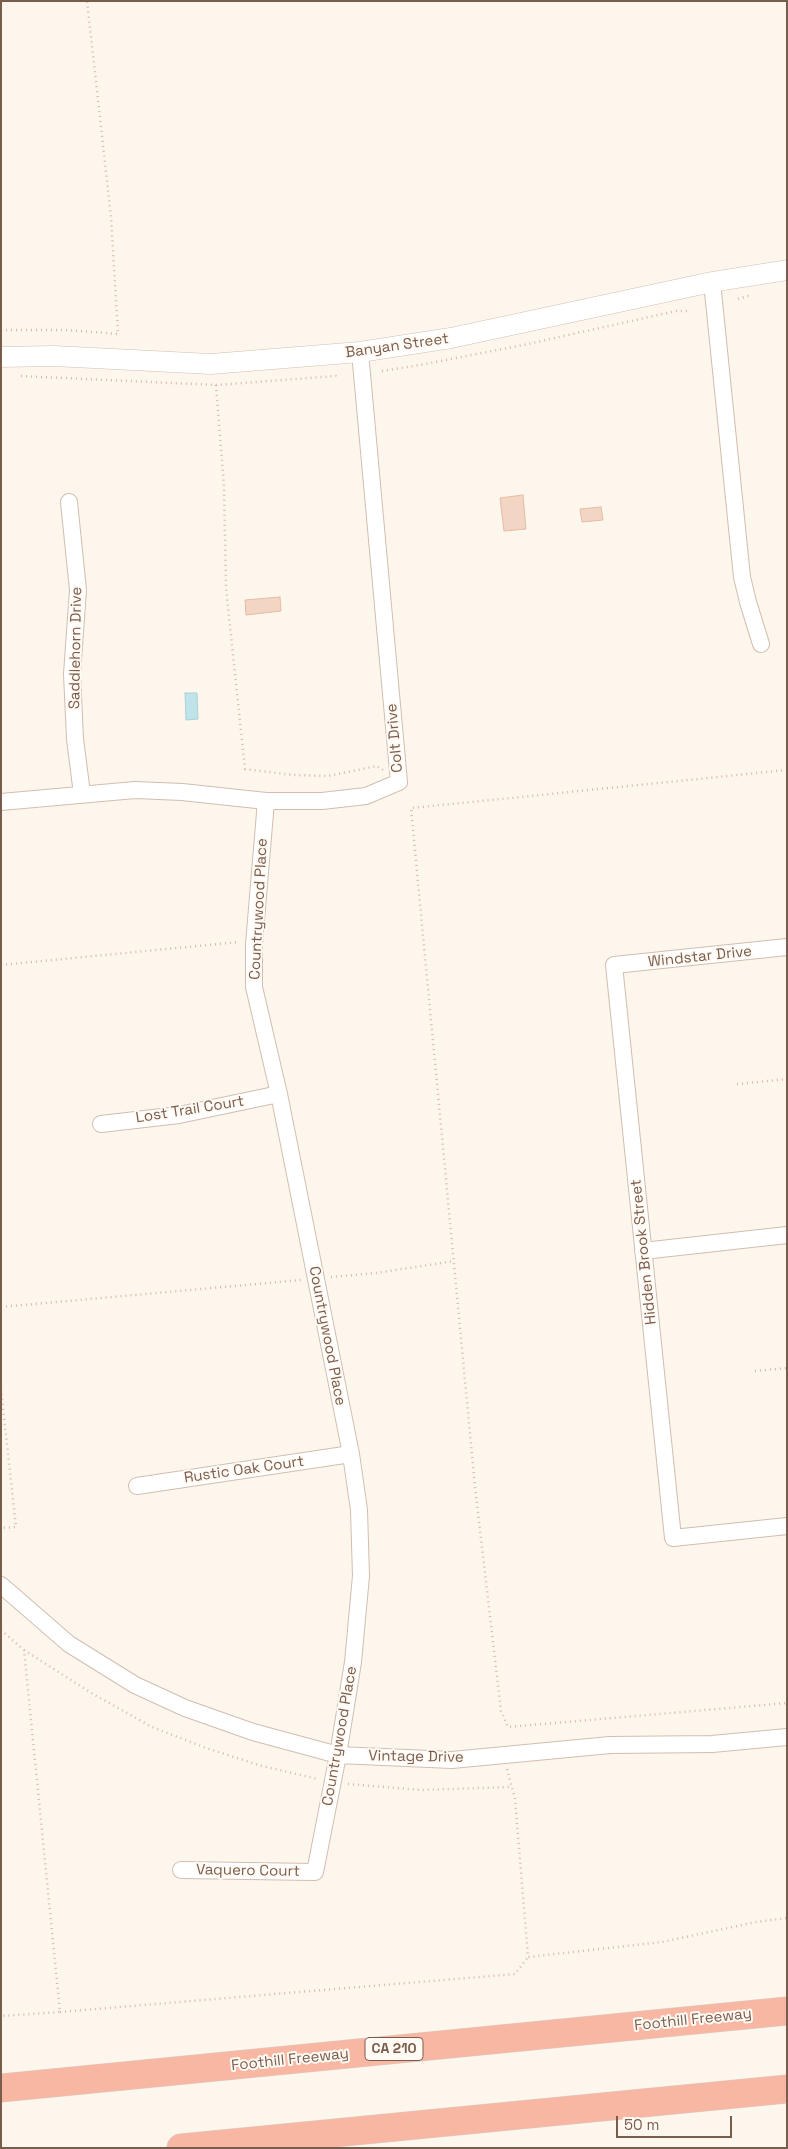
<!DOCTYPE html>
<style>
body{margin:0}
#map{position:relative;width:788px;height:2149px;overflow:hidden;background:#fdf6ec;font-family:"Space Grotesk",sans-serif}
canvas{display:block}
.frame{position:absolute;inset:0;border:2px solid #7a5c4d;pointer-events:none}
.scale{position:absolute;left:616px;top:2116px;width:116px;height:22px;box-sizing:border-box;border:2px solid #7a5c4d;border-top:0;padding-left:6px;font-size:15px;line-height:18px;white-space:nowrap;color:#7a5c4d;-webkit-text-stroke:4px #fffaf3;paint-order:stroke}
</style>
<div id="map">
<canvas width="788" height="2149"></canvas>
<div class="frame"></div>
<div class="scale">50 m</div>
</div>
<script>
const ctx = document.querySelector('canvas').getContext('2d');
ctx.lineJoin = 'round';
function fill(path, color) { ctx.fillStyle = color; ctx.fill(path, 'evenodd'); }
const toPath = rows => new Path2D(rows.map(r => 'M' + r).join(''));
function strokePath(path, color, width, dash) { ctx.strokeStyle = color; ctx.lineWidth = width; ctx.lineCap = dash ? 'butt' : 'round'; ctx.setLineDash(dash || []); ctx.stroke(path); }
function write(font, color, halo, rows, align = 'center') {
  ctx.font = font + ' "Space Grotesk",sans-serif'; ctx.lineWidth = 4; ctx.setLineDash([]); ctx.textBaseline = 'middle'; ctx.strokeStyle = halo; ctx.fillStyle = color; for (const [text, x, y, turn = 0] of rows) {
    ctx.save(); ctx.translate(x, y); ctx.rotate((+turn || 0) * Math.PI / 180); ctx.textAlign = isNaN(turn) ? turn : align; if (halo) ctx.strokeText(text, 0, 0); ctx.fillText(text, 0, 0); ctx.restore();
  }
}
const water = toPath([
 [185,693,197,693,198,719,186,720,185,693]
]);
const building = toPath([
 [523,495,526,529,504,531,500,498,523,495],
 [601,507,603,520,582,522,580,509,601,507],
 [280,597,281,611,246,615,245,600,280,597]
]);
const path = toPath([
 [738,299,751,295],
 [1,330,67,330,118,334,111,217,87,1],
 [382,371,420,365,528,344,676,311,688,311],
 [21,376,216,385,336,376,339,377],
 [216,385,224,486,226,588,245,769,293,775,328,776,377,766,383,770],
 [787,770,411,808,475,1487,501,1711,508,1727,787,1703],
 [1,965,239,942],
 [737,1084,787,1079],
 [331,1277,376,1273,454,1261],
 [1,1307,301,1280],
 [755,1371,787,1368],
 [1,1389,16,1527,1,1528],
 [1,1630,24,1650,60,2012,1,2016],
 [24,1650,93,1694,152,1727,206,1748,262,1766,318,1779],
 [507,1769,515,1799,528,1957,662,1942,756,1922,787,1918],
 [348,1784,421,1790,511,1787],
 [60,2012,515,1974,528,1957]
]);
const minor = toPath([
 [712,282,742,577,748,602,761,644],
 [69,502,78,590,72,674,75,739,82,794],
 [1,802,135,790,182,792,266,801,322,801,366,796,399,782,360,352],
 [787,947,614,965,673,1538,787,1526],
 [101,1124,179,1115,279,1094],
 [643,1251,787,1235],
 [137,1486,351,1454],
 [1,1585,69,1644,135,1685,185,1708,253,1732,338,1755,452,1760,610,1745,712,1744,787,1737],
 [181,1870,315,1872,338,1755,353,1662,361,1576,359,1510,351,1454,279,1094,254,987,254,944,266,801]
]);
const tertiary = toPath([
 [1,357,54,356,211,364,360,352,451,338,712,282,787,270]
]);
const motorway = toPath([
 [1,2088,787,2011],
 [181,2148,787,2089]
]);
const shields = [
 [394,2049,58]
];
const shieldNames = [
 ["CA 210",394,2049]
];
const streetNames = [
 ["Banyan Street",397,346,-8],
 ["Saddlehorn Drive",76,648,-89],
 ["Colt Drive",395,738,-95],
 ["Countrywood Place",259,909,-87],
 ["Windstar Drive",700,957,-6],
 ["Lost Trail Court",190,1110,-9],
 ["Hidden Brook Street",644,1252,-96],
 ["Countrywood Place",327,1336,79],
 ["Rustic Oak Court",244,1470,-8],
 ["Countrywood Place",340,1736,-80],
 ["Vintage Drive",416,1757,1],
 ["Vaquero Court",248,1871,1],
 ["Foothill Freeway",693,2020,-6],
 ["Foothill Freeway",290,2060,-6]
];
fill(water, '#bfe3e8');
strokePath(water, '#a5d3da', 1);
fill(building, '#f3d5c3');
strokePath(building, '#e6bba3', 1);
strokePath(minor, '#d1beb0', 18);
strokePath(tertiary, '#d1beb0', 21);
strokePath(motorway, '#dad1cd', 29);
strokePath(path, '#d9b8a5', 2.5, [1, 4]);
strokePath(minor, '#fff', 16);
strokePath(tertiary, '#fff', 20);
strokePath(motorway, '#f7b7a3', 28);
for (const [x, y, w] of shields) { const box = new Path2D(); box.roundRect(x - w / 2, y - 11.5, w, 23, 4); ctx.fillStyle = '#fffaf3'; ctx.fill(box); strokePath(box, '#7a5c4d', 1); }
write('bold 14px', '#7a5c4d', null, shieldNames);
write('15px', '#7a5c4d', '#fffaf3', streetNames);
</script>
